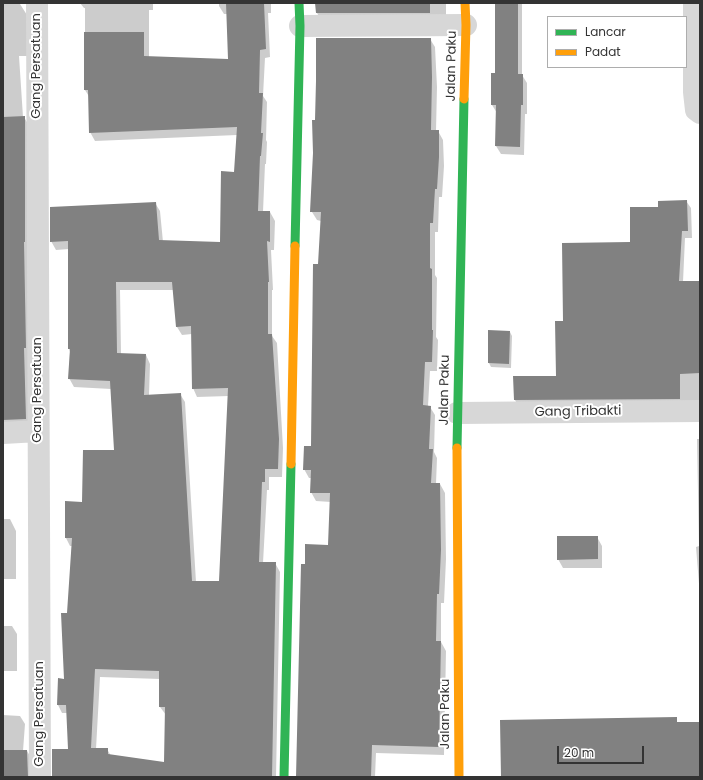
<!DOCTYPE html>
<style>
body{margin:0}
#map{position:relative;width:703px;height:780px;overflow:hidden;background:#fff;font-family:Poppins,sans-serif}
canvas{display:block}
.frame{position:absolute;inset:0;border:4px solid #333;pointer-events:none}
.legend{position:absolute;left:547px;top:16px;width:140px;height:52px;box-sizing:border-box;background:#fff;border:1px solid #adadad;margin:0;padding:5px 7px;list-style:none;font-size:12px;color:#333}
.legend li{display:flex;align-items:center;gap:8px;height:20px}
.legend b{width:20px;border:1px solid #adadad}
.scale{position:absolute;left:557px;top:746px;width:87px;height:18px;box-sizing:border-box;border:2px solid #333;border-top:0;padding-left:5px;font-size:12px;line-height:14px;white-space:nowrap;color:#333;-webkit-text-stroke:3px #fff;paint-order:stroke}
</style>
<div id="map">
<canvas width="703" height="780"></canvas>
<div class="frame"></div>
<ul class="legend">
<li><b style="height:5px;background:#30b455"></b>Lancar</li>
<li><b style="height:5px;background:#ff9f0a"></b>Padat</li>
</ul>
<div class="scale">20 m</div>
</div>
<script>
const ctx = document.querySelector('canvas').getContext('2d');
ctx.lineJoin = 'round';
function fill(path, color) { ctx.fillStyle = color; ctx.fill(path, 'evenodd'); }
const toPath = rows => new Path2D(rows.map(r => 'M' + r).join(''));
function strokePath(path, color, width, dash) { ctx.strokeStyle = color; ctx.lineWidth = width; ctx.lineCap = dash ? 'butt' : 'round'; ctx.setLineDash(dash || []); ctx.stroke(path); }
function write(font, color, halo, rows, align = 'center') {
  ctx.font = font + ' Poppins,sans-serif'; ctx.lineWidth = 4; ctx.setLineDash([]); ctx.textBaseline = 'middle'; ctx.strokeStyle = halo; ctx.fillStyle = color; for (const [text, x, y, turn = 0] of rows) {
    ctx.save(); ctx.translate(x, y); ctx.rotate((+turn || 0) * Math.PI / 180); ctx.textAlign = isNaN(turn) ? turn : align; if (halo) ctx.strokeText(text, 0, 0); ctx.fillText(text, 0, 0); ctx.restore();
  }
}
const shadow = toPath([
 [3,3,20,4,27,15,28,56,19,56,23,117,24,117,31,129,32,431,3,434],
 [80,3,153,3,153,10,149,10,149,57,229,60,227,14,224,14,219,6,219,3,271,3,271,13,268,13,270,57,265,58,263,96,267,102,266,140,267,142,266,164,265,164,263,212,270,212,275,221,274,250,271,250,273,290,272,290,272,336,277,343,283,448,282,477,269,477,269,490,267,490,263,563,275,563,280,572,276,777,53,777,69,750,67,713,62,713,58,705,65,680,72,546,70,546,66,538,66,502,83,503,115,451,111,389,74,387,69,378,70,352,69,349,69,249,56,250,51,241,155,203,160,211,163,242,221,243,235,173,237,135,95,141,90,132,90,98,85,90,85,8,84,8],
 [120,290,174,290,177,327,182,335,192,334,193,388,197,397,229,396,220,582,196,582,185,402,180,394,149,395,150,364,146,355,121,354],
 [100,677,160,679,160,707,166,715,165,763,111,756,107,749,96,749],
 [316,3,446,3,446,21,322,22,317,13],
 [496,3,522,3,522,75,527,83,527,114,525,114,524,155,501,154,496,146,497,113,492,105,496,74],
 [430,39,435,47,437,87,436,131,438,131,443,140,444,166,442,197,439,197,438,232,435,232,435,275,437,278,436,337,438,340,437,371,430,371,428,406,430,407,435,415,434,452,437,458,436,484,440,484,445,493,446,559,444,603,441,603,441,642,446,651,444,755,376,753,375,777,298,777,305,565,329,546,331,502,316,501,311,492,311,478,309,478,304,469,313,447,321,221,317,220,312,212,316,121],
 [686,201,691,208,692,238,685,238,683,282,700,282,700,406,519,407,515,400,557,377,564,322,659,208],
 [510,332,512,336,511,368,491,367,489,363],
 [697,439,700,439,700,596,696,547,699,546],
 [3,519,10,519,16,531,16,579,3,579],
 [597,537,602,546,602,568,563,568,558,559],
 [3,626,12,626,17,634,17,671,3,671],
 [3,715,20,716,25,724,23,751,27,751,32,759,32,777,3,777]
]);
const building = toPath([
 [226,3,264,3,266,49,260,50,259,93,263,93,261,133,263,133,261,156,260,156,258,211,270,211,270,242,267,241,269,282,268,282,268,334,272,334,279,439,278,469,265,469,265,482,262,482,259,562,276,562,272,777,52,777,52,749,68,749,66,705,57,705,58,678,64,679,61,613,67,613,72,538,65,538,65,501,82,502,83,450,114,450,110,381,68,379,70,349,68,349,68,241,50,242,50,207,156,202,159,240,220,242,221,171,234,172,237,127,89,133,88,90,84,90,84,32,144,32,144,56,228,59],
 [116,282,172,282,176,327,191,326,192,389,228,388,219,581,192,581,181,393,144,395,146,354,117,353],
 [95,669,159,671,159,707,165,707,164,762,108,754,108,748,91,748],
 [315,3,430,3,430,13,316,13],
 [495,3,518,3,518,74,523,74,523,105,521,105,520,147,495,146,496,105,491,105,491,73,495,73],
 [316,38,431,38,432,77,431,130,439,130,439,157,437,189,435,189,433,223,430,223,430,268,432,269,432,330,433,330,432,362,425,362,423,405,431,406,429,449,433,449,431,483,440,483,441,550,439,594,437,594,436,641,441,641,439,747,372,745,371,777,296,777,301,564,305,564,305,544,328,545,330,493,310,493,311,470,303,470,304,446,311,446,313,264,318,264,321,212,310,212,313,153,312,120,315,120,316,81],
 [25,116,25,242,24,242,26,348,24,348,26,419,3,420,3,117],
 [687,200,688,231,682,231,679,281,700,281,700,373,680,374,680,399,514,400,513,376,556,376,555,321,563,321,562,243,630,242,630,207,658,207,658,201],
 [488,330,510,331,509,364,488,363],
 [557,536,598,536,598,559,557,560],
 [677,717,677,722,700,722,700,777,501,777,500,720],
 [3,750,27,750,28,777,3,777]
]);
const street = toPath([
 [37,3,40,777],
 [694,3,694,92,696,110,700,113],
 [300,26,466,25],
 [457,413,700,411],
 [3,433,38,431]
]);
const fast = toPath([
 [295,246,300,26,299,3],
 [457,448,464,99],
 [284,777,291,464]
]);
const slow = toPath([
 [464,99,466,25,465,3],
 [457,448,459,777],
 [291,464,295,246]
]);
const streetNames = [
 ["Gang Persatuan",37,66,-90],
 ["Jalan Paku",452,66,-89],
 ["Gang Persatuan",38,390,-90],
 ["Jalan Paku",445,390,-89],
 ["Gang Tribakti",578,412,-1],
 ["Gang Persatuan",40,714,-90],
 ["Jalan Paku",446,714,-90]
];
fill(shadow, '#0003');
fill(building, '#818181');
strokePath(street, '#d7d7d7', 22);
strokePath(fast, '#30b455', 9);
strokePath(slow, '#ff9f0a', 9);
write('13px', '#333', '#fff', streetNames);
</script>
